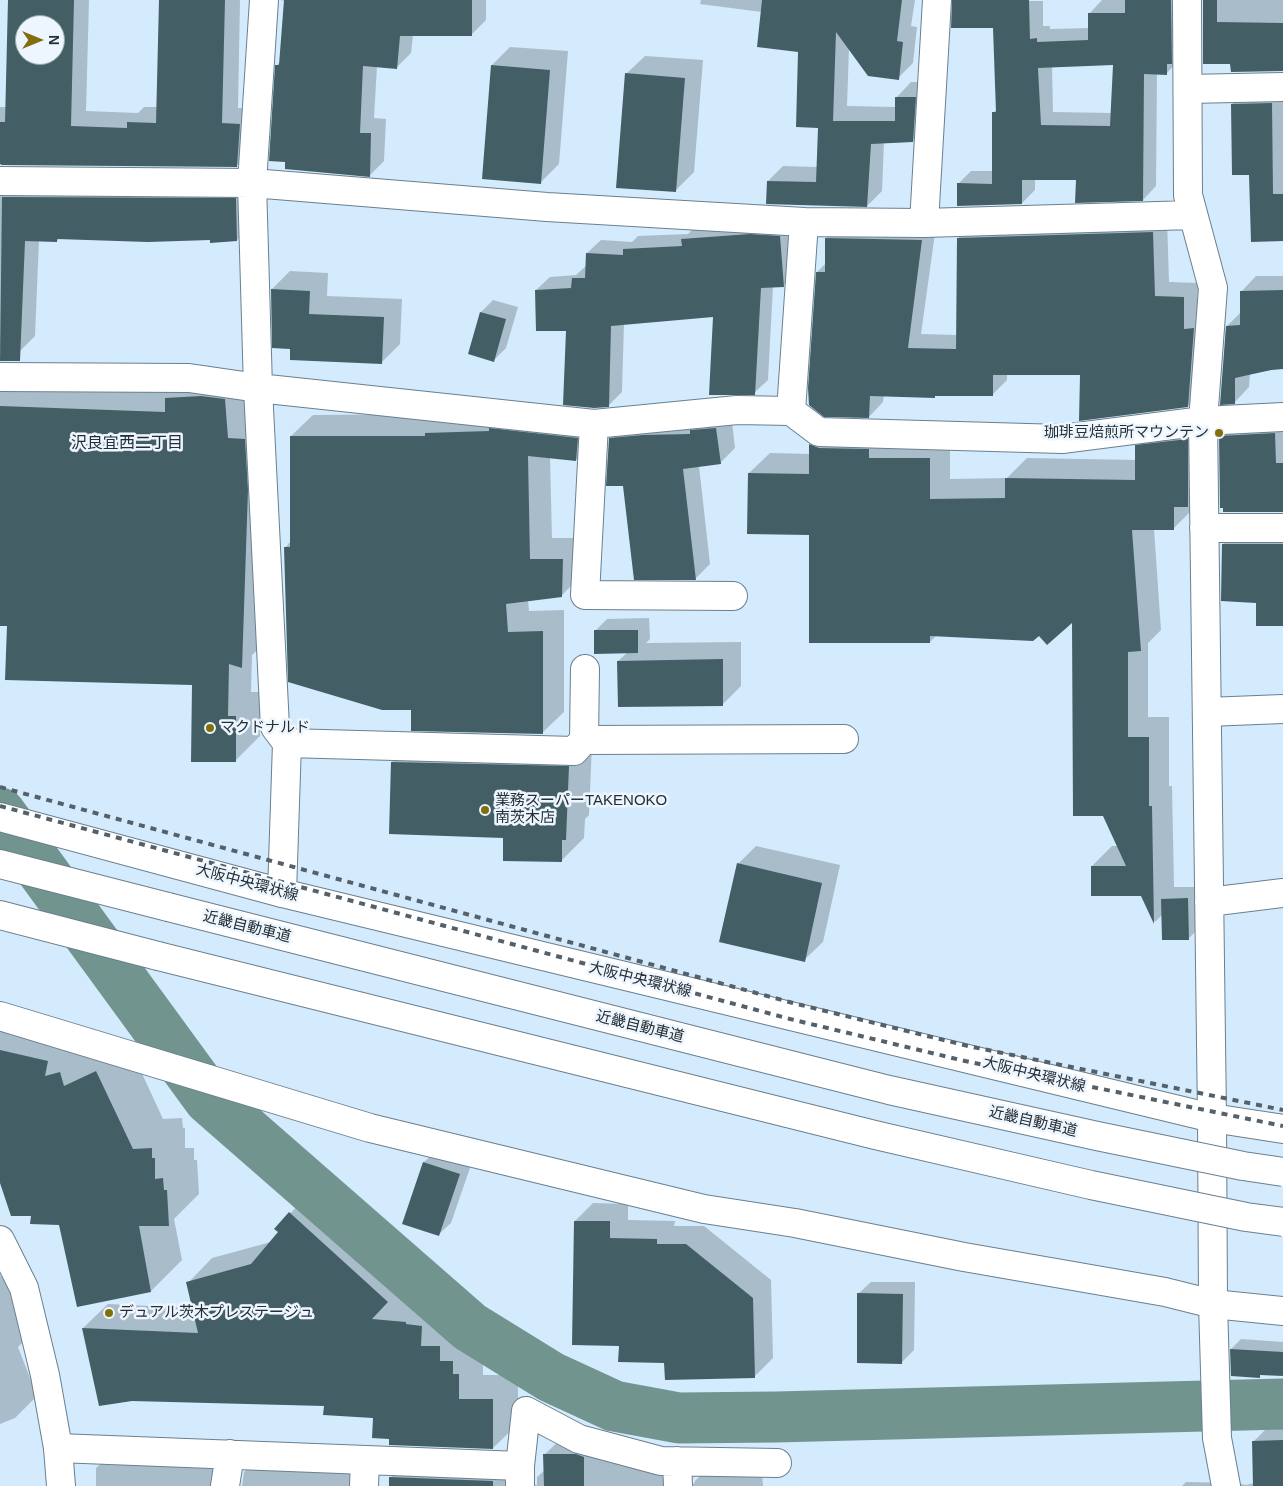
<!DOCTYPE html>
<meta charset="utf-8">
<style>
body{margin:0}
#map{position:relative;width:1283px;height:1486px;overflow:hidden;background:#d4ebfd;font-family:Helvetica,sans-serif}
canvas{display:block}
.north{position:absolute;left:15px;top:15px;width:50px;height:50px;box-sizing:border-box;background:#edf6fe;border:1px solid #9da6ae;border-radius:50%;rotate:90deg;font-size:14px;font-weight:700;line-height:20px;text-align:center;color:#252e35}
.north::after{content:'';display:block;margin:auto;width:18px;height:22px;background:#826f0c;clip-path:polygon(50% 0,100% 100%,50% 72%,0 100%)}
</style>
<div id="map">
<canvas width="1283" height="1486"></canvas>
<div class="north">N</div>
</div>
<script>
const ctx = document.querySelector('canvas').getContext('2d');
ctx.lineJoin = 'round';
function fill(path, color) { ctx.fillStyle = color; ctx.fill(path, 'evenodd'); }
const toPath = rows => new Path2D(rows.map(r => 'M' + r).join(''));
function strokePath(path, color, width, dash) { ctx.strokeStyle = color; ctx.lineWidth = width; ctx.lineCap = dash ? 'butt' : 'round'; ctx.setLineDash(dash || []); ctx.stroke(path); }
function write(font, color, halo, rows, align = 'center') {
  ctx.font = font + ' Helvetica,"Noto Sans JP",sans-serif'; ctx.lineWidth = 5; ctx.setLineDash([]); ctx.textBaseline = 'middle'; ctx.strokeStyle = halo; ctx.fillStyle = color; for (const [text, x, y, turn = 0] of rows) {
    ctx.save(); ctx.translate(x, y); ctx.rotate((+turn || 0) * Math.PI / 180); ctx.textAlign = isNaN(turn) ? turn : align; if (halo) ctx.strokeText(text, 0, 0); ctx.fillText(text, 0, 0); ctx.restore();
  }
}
const shadow = toPath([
 [9,0,89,0,86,111,138,113,144,107,158,107,160,0,240,0,238,108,255,109,253,150,237,165,0,164,0,107,6,107],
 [25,25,55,25,55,55,25,55],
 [280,0,486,0,486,20,471,35,413,35,411,53,396,68,377,66,374,118,386,119,384,161,369,176,277,65,280,62,285,1],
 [701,0,915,0,911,26,917,27,913,63,898,78,849,48,847,106,896,107,896,98,911,82,930,82,928,126,913,141,884,142,882,191,867,206,768,181,783,166,818,167,820,126,799,51,762,12,700,4],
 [1102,0,1175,0,1179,60,1166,74,1157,73,1156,186,1143,200,1077,179,1035,179,1035,190,1022,203,958,184,971,171,993,171,993,113,997,109,1007,1,1043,1,1043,26,1050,26,1050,29,1089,28,1089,14],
 [1114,64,1112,113,1053,112,1052,66],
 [1203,0,1283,0,1283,70,1232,63,1204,63],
 [510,47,568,51,559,164,541,182,492,65],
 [645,56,703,60,694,172,675,191,626,74],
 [1283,88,1283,240,1250,174,1232,104,1248,89],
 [0,167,2,173,251,183,252,225,237,240,60,238,57,241,39,240,35,336,20,351,0,351],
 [1167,218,1169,282,1198,283,1197,315,1202,391,1188,406,1081,373,1007,373,1007,380,992,395,936,395,935,396,884,395,883,402,869,417,817,272,826,263,826,238,841,224,936,226,921,334,957,335,958,238,972,224],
 [793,223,796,272,783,286,773,286,768,380,754,393,714,316,624,323,622,392,608,406,567,330,536,290,550,277,576,275,587,265,587,253,601,240,632,242,638,236,688,234,696,226],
 [290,271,328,273,327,296,402,299,400,344,381,363,291,347,272,289],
 [1256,276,1283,276,1283,368,1250,374,1249,387,1234,403,1227,326,1241,312,1241,292],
 [493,300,518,307,506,348,494,360,469,353,481,312],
 [249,375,266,642,252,655,251,692,260,692,260,736,235,761,193,684,8,625,0,625,0,381],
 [731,413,735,448,720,463,699,466,710,564,695,579,624,485,610,439,626,423],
 [445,414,598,438,576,460,550,457,552,538,584,538,583,574,561,596,528,600,529,611,564,610,564,712,542,733,412,709,285,548,291,541,291,436,313,415],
 [1207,419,1194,508,1173,529,1154,529,1161,630,1148,643,1148,717,1169,717,1169,786,1172,786,1174,887,1200,887,1201,926,1189,938,1163,914,1155,922,1142,895,1092,866,1112,846,1118,846,1073,620,1039,634,937,635,930,642,811,533,749,473,770,453,811,454,811,445,831,425,950,438,950,479,1007,478,1027,458,1136,460,1136,446,1157,426],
 [1283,421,1283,511,1220,436,1233,423],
 [1236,531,1283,531,1283,624,1258,601,1223,544],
 [649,618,650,639,646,643,741,642,741,686,723,704,618,661,628,652,595,631,607,619],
 [415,739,592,744,589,815,585,819,584,838,561,861,392,762],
 [756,846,840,865,823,942,804,960,738,864],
 [0,1012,127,1041,163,1119,182,1118,183,1128,185,1128,185,1148,194,1148,194,1160,197,1160,199,1194,174,1219,182,1260,151,1291,78,1305,60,1224,32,1215,0,1179],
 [437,1150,472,1162,451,1223,438,1235,404,1223,424,1162],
 [315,1188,412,1277,395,1295,430,1298,430,1300,446,1302,445,1322,464,1322,464,1337,477,1337,477,1350,483,1350,483,1375,518,1375,518,1424,493,1448,391,1438,374,1416,325,1405,83,1328,108,1304,193,1308,188,1283,212,1258,271,1242,279,1232,276,1228],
 [593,1203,628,1204,628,1220,675,1221,674,1226,704,1226,771,1280,773,1358,754,1377,666,1362,620,1344,575,1221],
 [0,1275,22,1304,32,1333,18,1347,37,1396,15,1418,0,1424],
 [871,1282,915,1282,914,1350,902,1362,858,1294],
 [1241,1339,1283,1342,1283,1375,1262,1374,1259,1376,1231,1349],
 [1283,1424,1283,1486,1182,1486,1186,1482,1236,1483,1246,1485,1254,1483,1253,1442,1270,1425],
 [562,1438,694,1484,695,1481,712,1464,761,1461,763,1486,391,1486,391,1477,408,1460,537,1485,537,1477,545,1470,544,1455],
 [109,1456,223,1460,228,1486,96,1486,96,1468],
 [257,1460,356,1464,356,1486,242,1486,244,1472]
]);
const river = toPath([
 [0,813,209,1099,470,1327,551,1377,614,1406,679,1418,776,1417,1283,1404]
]);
const building = toPath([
 [8,0,74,0,71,126,127,128,127,122,156,123,159,0,225,0,222,123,240,124,237,167,2,165,0,164,0,122,5,122],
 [25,25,55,25,55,55,25,55],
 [284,0,472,0,472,36,400,36,397,69,363,66,360,133,371,133,370,177,285,169,285,162,269,161,275,65,279,65],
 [762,0,902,0,897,41,903,42,899,80,868,76,836,32,833,121,895,121,895,97,916,97,913,142,871,144,867,207,766,204,767,181,816,182,818,128,796,127,798,52,757,47],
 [952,0,1029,0,1030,39,1037,38,1037,42,1088,40,1088,13,1125,13,1125,0,1171,0,1172,64,1167,64,1167,75,1144,74,1143,201,1075,203,1076,180,1022,180,1022,204,957,206,957,183,992,184,992,112,996,112,993,28,951,28],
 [1113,65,1110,126,1041,125,1038,68],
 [1203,0,1217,0,1217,22,1283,23,1283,71,1231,72,1230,64,1203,64],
 [491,65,550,70,541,184,482,179],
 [625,73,685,78,676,192,616,188],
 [1272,103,1273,194,1283,194,1283,241,1251,242,1249,175,1232,175,1231,104],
 [2,197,236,198,237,241,210,243,210,240,148,242,57,239,57,242,25,241,20,361,0,361],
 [1153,232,1155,296,1184,297,1184,329,1194,328,1188,407,1079,421,1080,375,993,375,993,396,935,396,935,398,870,396,869,418,824,417,809,405,808,388,816,272,825,272,825,238,922,240,908,348,956,349,957,238],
 [750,234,780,236,784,287,761,288,755,395,709,395,713,317,611,326,609,407,594,408,563,405,566,331,536,331,535,290,571,288,572,278,585,278,586,253,623,255,623,249,682,246,681,239],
 [271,289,310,291,309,314,384,317,382,364,290,360,290,349,272,348],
 [1283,290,1283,369,1271,370,1235,378,1235,404,1220,405,1226,326,1240,325,1240,291],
 [480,312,506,319,494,362,468,354],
 [201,396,225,399,228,438,245,439,248,490,242,668,229,664,228,716,236,716,236,762,191,762,192,685,5,680,7,626,0,626,0,406,165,412,165,398],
 [489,428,578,438,576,461,528,456,530,559,563,559,562,597,506,604,508,632,543,631,543,734,411,731,411,710,382,710,288,682,284,547,290,547,290,436,425,436,425,433,489,431],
 [716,428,721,464,683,469,696,580,634,580,623,486,606,486,609,438,643,435,690,434,690,430],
 [1275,433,1276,463,1283,463,1283,512,1223,512,1223,508,1220,508,1219,436],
 [1188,439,1188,507,1174,507,1174,530,1132,530,1141,651,1128,652,1128,737,1149,737,1149,806,1152,806,1154,924,1141,896,1091,896,1091,866,1126,866,1103,816,1073,816,1072,623,1047,645,1039,636,1033,641,930,636,930,643,809,643,809,535,747,534,748,473,809,474,809,444,819,448,869,449,869,458,930,458,930,499,1005,498,1005,478,1135,480,1135,445],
 [1222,544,1283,544,1283,626,1256,626,1256,603,1221,601],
 [594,630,638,630,638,653,594,654],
 [723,659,723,706,618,707,617,661],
 [391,762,569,766,566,840,562,840,562,862,503,861,503,838,389,834],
 [737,863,822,883,805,962,719,942],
 [1188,898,1189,940,1162,940,1161,899],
 [0,1050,48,1061,45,1076,60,1072,64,1086,96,1071,133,1149,152,1148,152,1158,155,1158,155,1179,163,1178,164,1190,167,1190,169,1226,139,1226,151,1292,77,1307,59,1225,30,1224,31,1216,11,1216,0,1183],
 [423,1162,460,1174,439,1236,402,1224],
 [289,1212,388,1302,372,1319,406,1322,406,1324,422,1326,421,1346,440,1346,440,1361,453,1361,453,1374,459,1374,459,1399,493,1399,493,1449,389,1445,389,1439,372,1438,373,1418,323,1415,324,1406,132,1401,99,1406,82,1328,198,1333,186,1282,251,1264,278,1232,274,1229],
 [574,1221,610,1221,610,1238,657,1239,657,1244,686,1244,753,1298,755,1378,665,1380,664,1363,618,1362,619,1346,572,1345],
 [857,1293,903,1294,902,1364,857,1363],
 [1230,1349,1283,1352,1283,1376,1260,1375,1260,1378,1231,1376],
 [1283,1440,1283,1486,1253,1486,1252,1441],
 [543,1454,576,1454,584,1457,584,1486,544,1486],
 [389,1477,493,1481,493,1486,389,1486]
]);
const minor = toPath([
 [264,0,252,183,258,388,275,727,287,743,282,893],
 [1187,0,1188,195,1213,288,1203,421,1212,1118,1213,1304,1217,1438,1226,1486],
 [1188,89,1283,87],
 [0,181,252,183,547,207,804,222,924,223,1192,215],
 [924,223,937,0],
 [0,377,189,378,258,388,594,424,737,410,791,411,819,432,1062,439,1203,421,1283,417],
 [791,411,804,222],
 [594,424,585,595,733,596],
 [1204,528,1283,528],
 [1207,712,1283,709],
 [584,740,844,739],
 [287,743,574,751,584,740,585,669],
 [1209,902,1283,893],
 [58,1448,520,1466],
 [677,1461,678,1486],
 [225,1486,230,1454],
 [364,1486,365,1460],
 [520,1486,520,1466,526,1411,579,1439,661,1461,777,1463]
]);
const tertiary = toPath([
 [0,1240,24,1288,45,1375,58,1448,61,1486]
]);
const primary = toPath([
 [0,817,282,893,1212,1118,1283,1129],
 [0,1016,370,1128,704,1209,795,1223,964,1257,1165,1292,1213,1304,1283,1311]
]);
const motorway = toPath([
 [0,864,168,907],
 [0,915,158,956]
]);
const rail = toPath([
 [0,787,793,1003,968,1046,1283,1110],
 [0,806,790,1019,965,1061,1283,1126]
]);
const motorwayBridge = toPath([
 [168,907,889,1090,1097,1136,1243,1166,1283,1172],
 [158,956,875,1135,1091,1185,1246,1217,1283,1222]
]);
const markers = [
 [1219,433,5,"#826f0c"],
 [210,728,5,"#826f0c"],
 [485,810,5,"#826f0c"],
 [109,1313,5,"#826f0c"]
];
const poiNames = [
 ["珈琲豆焙煎所マウンテン",1209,433,"right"],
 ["マクドナルド",220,728],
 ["業務スーパーTAKENOKO",495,801],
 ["南茨木店",495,818],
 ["デュアル茨木プレステージュ",119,1313]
];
const streetNames = [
 ["大阪中央環状線",247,883,15],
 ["近畿自動車道",247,927,14],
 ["大阪中央環状線",640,980,14],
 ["近畿自動車道",640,1027,14],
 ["大阪中央環状線",1034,1075,14],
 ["近畿自動車道",1033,1122,13]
];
const neighbourhoodNames = [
 ["沢良宜西二丁目",127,444]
];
fill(shadow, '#0003');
strokePath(river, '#71958e', 51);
fill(building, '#435f65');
strokePath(minor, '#6a7f8f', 30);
strokePath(tertiary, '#6a7f8f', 30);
strokePath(primary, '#6a7f8f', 30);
strokePath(motorway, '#6a7f8f', 30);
strokePath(minor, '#fff', 28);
strokePath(tertiary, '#fff', 28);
strokePath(primary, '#fff', 28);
strokePath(motorway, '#fff', 28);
strokePath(rail, '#54606a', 4, [6, 6]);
strokePath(motorwayBridge, '#6a7f8f', 30, []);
strokePath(motorwayBridge, '#fff', 28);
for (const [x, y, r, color] of markers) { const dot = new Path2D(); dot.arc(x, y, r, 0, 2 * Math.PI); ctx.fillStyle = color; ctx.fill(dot); strokePath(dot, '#edf6fe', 2); }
write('15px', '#252e35', '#edf6fe', poiNames, 'left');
write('15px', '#252e35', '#edf6fe', streetNames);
write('16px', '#252e35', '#edf6fe', neighbourhoodNames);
</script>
